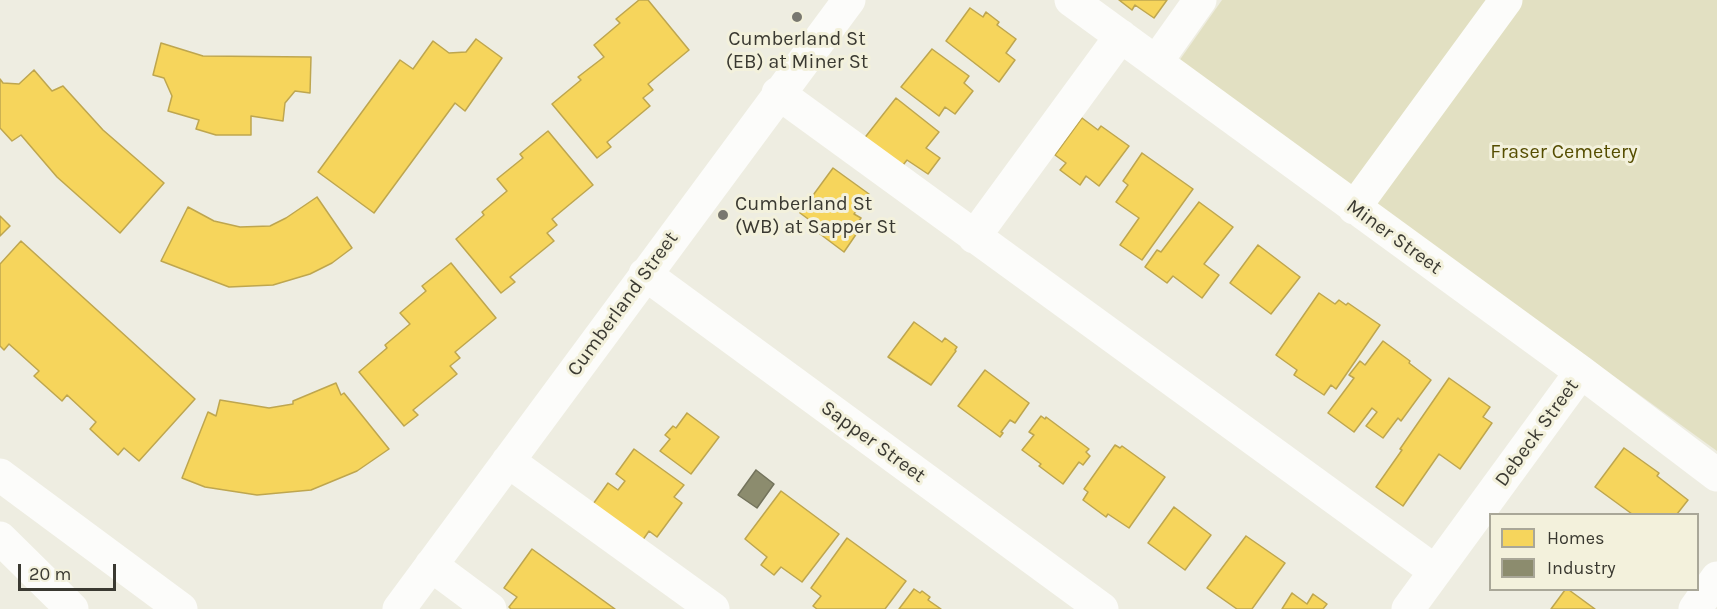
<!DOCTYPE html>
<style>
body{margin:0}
#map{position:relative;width:1717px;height:609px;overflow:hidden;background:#eeede1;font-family:Karla,sans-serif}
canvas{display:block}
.legend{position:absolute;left:1489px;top:513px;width:210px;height:78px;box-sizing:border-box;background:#f3f1dc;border:2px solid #a9a798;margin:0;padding:8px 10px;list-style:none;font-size:18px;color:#3a3931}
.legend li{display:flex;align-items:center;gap:12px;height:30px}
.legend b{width:30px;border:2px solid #a9a798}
.scale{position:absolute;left:18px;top:564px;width:98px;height:27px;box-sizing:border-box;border:3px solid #3a3931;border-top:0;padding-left:8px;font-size:18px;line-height:21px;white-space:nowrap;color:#3a3931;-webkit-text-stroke:4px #f3f1dc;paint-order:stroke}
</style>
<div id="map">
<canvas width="1717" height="609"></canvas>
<ul class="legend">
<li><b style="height:16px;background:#f6d55c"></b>Homes</li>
<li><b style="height:16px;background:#8c8c6e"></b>Industry</li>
</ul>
<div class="scale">20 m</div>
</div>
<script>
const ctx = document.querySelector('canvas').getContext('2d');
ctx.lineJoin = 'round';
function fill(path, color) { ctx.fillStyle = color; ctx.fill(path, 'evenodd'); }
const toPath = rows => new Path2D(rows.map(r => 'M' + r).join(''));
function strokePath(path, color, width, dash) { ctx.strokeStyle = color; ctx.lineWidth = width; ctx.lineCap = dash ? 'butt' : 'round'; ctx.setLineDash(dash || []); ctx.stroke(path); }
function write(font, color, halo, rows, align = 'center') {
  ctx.font = font + ' Karla,sans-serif'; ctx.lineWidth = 6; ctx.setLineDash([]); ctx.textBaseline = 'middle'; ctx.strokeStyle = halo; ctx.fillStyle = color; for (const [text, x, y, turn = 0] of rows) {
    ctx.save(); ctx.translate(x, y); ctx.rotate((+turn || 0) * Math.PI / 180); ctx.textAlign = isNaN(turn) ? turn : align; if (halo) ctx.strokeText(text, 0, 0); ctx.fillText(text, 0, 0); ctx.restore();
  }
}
const green = toPath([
 [1222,0,1717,0,1717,451,1179,61]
]);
const homes = toPath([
 [639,0,648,0,689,50,648,84,653,90,643,98,650,106,607,142,611,147,597,158,552,104,581,80,578,77,604,57,594,45,620,23,616,19,639,0],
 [1119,0,1167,0,1154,18,1135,5,1132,10,1119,0],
 [970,8,983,17,986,12,999,22,997,25,1016,39,1006,53,1015,60,999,82,946,41,970,8],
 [476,39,502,58,465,111,455,103,374,213,318,172,400,60,413,69,433,41,449,53,466,52,476,39],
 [161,43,203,56,311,57,310,93,295,91,285,103,283,121,251,116,251,135,216,135,196,129,199,120,168,111,172,96,164,78,153,75,161,43],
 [932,49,969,76,964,83,973,91,955,114,945,107,939,116,901,87,932,49],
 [34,70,52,91,63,86,103,130,164,183,120,233,57,177,21,135,12,141,0,128,0,79,3,83,19,84,34,70],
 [896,98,939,132,926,148,940,158,928,174,907,160,900,169,863,140,896,98],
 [1082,118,1098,130,1101,126,1129,146,1099,186,1086,176,1080,185,1060,170,1066,163,1055,155,1082,118],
 [548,131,593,185,552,219,557,225,547,233,554,241,510,277,515,282,501,293,456,239,484,215,482,212,507,191,497,179,523,158,520,154,548,131],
 [1142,153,1193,189,1142,260,1120,245,1139,218,1116,202,1128,185,1123,181,1142,153],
 [833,168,869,194,854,214,861,218,853,230,857,233,844,252,816,231,819,227,800,213,833,168],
 [317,197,352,248,332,263,310,274,273,285,229,287,161,261,188,207,214,221,240,227,270,226,286,218,317,197],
 [1199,202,1233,227,1204,264,1219,275,1202,298,1173,276,1167,283,1145,267,1157,250,1161,252,1199,202],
 [0,216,10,226,0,236,0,216],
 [21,241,195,399,139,461,124,448,118,455,90,429,96,422,67,395,62,401,34,376,39,371,9,344,4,350,0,346,0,264,21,241],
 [1258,245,1300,277,1271,314,1230,283,1258,245],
 [451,263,496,318,455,352,460,358,450,366,457,374,413,410,418,415,404,426,359,372,387,348,385,345,410,324,400,313,426,291,422,286,451,263],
 [1319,293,1335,304,1339,300,1346,305,1348,303,1380,325,1336,389,1331,385,1324,395,1294,375,1297,370,1276,355,1319,293],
 [914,322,942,342,945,338,957,347,955,350,956,351,931,385,888,357,914,322],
 [1383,341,1410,361,1409,363,1431,380,1401,421,1398,418,1383,438,1366,426,1377,412,1372,408,1354,432,1328,413,1354,378,1349,375,1360,361,1365,365,1383,341],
 [985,370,1029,403,1015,423,1010,420,1001,432,1003,433,1000,437,958,406,985,370],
 [1449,378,1490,407,1483,417,1492,423,1460,469,1439,454,1403,506,1376,487,1402,450,1400,449,1449,378],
 [336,383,341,395,344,393,389,449,357,471,311,490,257,495,205,487,182,478,208,412,216,416,220,400,269,408,293,404,293,401,336,383],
 [687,413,719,437,691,474,660,451,670,439,665,435,673,426,676,428,687,413],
 [1041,416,1045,419,1046,417,1089,449,1086,452,1090,456,1083,465,1079,462,1063,484,1039,466,1041,464,1022,450,1034,435,1029,432,1041,416],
 [1115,445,1120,448,1122,446,1165,477,1129,528,1108,514,1106,517,1083,500,1088,492,1084,489,1115,445],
 [1624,448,1659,473,1657,476,1688,500,1677,514,1632,514,1595,487,1624,448],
 [634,449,684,485,674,497,682,503,657,537,649,531,640,544,591,507,608,483,618,490,625,481,616,474,634,449],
 [781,491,839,534,802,582,781,567,774,575,761,565,767,557,745,539,781,491],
 [1174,507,1211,535,1185,570,1148,543,1174,507],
 [1246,536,1285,563,1252,609,1237,609,1207,588,1246,536],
 [847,538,906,581,885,609,817,609,813,606,821,596,811,588,847,538],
 [532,549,615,609,511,609,509,607,517,597,504,588,532,549],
 [914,589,920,593,922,591,930,597,928,600,941,609,899,609,914,589],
 [1565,590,1569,590,1595,609,1551,609,1565,590],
 [1292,593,1307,604,1313,594,1327,604,1323,609,1282,609,1292,593]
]);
const industry = toPath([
 [756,470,774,484,757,508,738,495,756,470]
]);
const minor = toPath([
 [1071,0,1581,372,1717,475],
 [1156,62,1200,0],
 [778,93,1435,571],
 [1354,208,1506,0],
 [974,237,1121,36],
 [645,274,1102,609],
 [508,461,713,609],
 [0,538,72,609],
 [431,565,490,609],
 [399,609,849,0],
 [1408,609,1581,372],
 [1695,609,1717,578]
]);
const major = toPath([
 [0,475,181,609]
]);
const markers = [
 [797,17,6,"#79786f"],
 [723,215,6,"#79786f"]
];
const poiNames = [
 ["Cumberland St",797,39],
 ["(EB) at Miner St",797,62],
 ["Cumberland St",735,204,"left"],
 ["(WB) at Sapper St",735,227,"left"]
];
const parkNames = [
 ["Fraser Cemetery",1564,152]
];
const streetNames = [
 ["Miner Street",1394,237,36],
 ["Cumberland Street",623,304,-54],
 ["Debeck Street",1537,433,-54],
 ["Sapper Street",873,442,36]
];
fill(green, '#e2e0c2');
fill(homes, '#f6d55c');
strokePath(homes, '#bea64f', 1.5);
fill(industry, '#8c8c6e');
strokePath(industry, '#73735c', 1.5);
strokePath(minor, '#fcfcfa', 33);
strokePath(major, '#fcfcfa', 33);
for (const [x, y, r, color] of markers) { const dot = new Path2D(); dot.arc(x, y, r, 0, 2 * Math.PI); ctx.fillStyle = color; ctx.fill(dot); strokePath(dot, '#f3f1dc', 2); }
write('20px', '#3a3931', '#f3f1dc', poiNames);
write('20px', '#554d00', '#f3f1dc', parkNames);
write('20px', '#3a3931', '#f3f1dc', streetNames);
</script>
